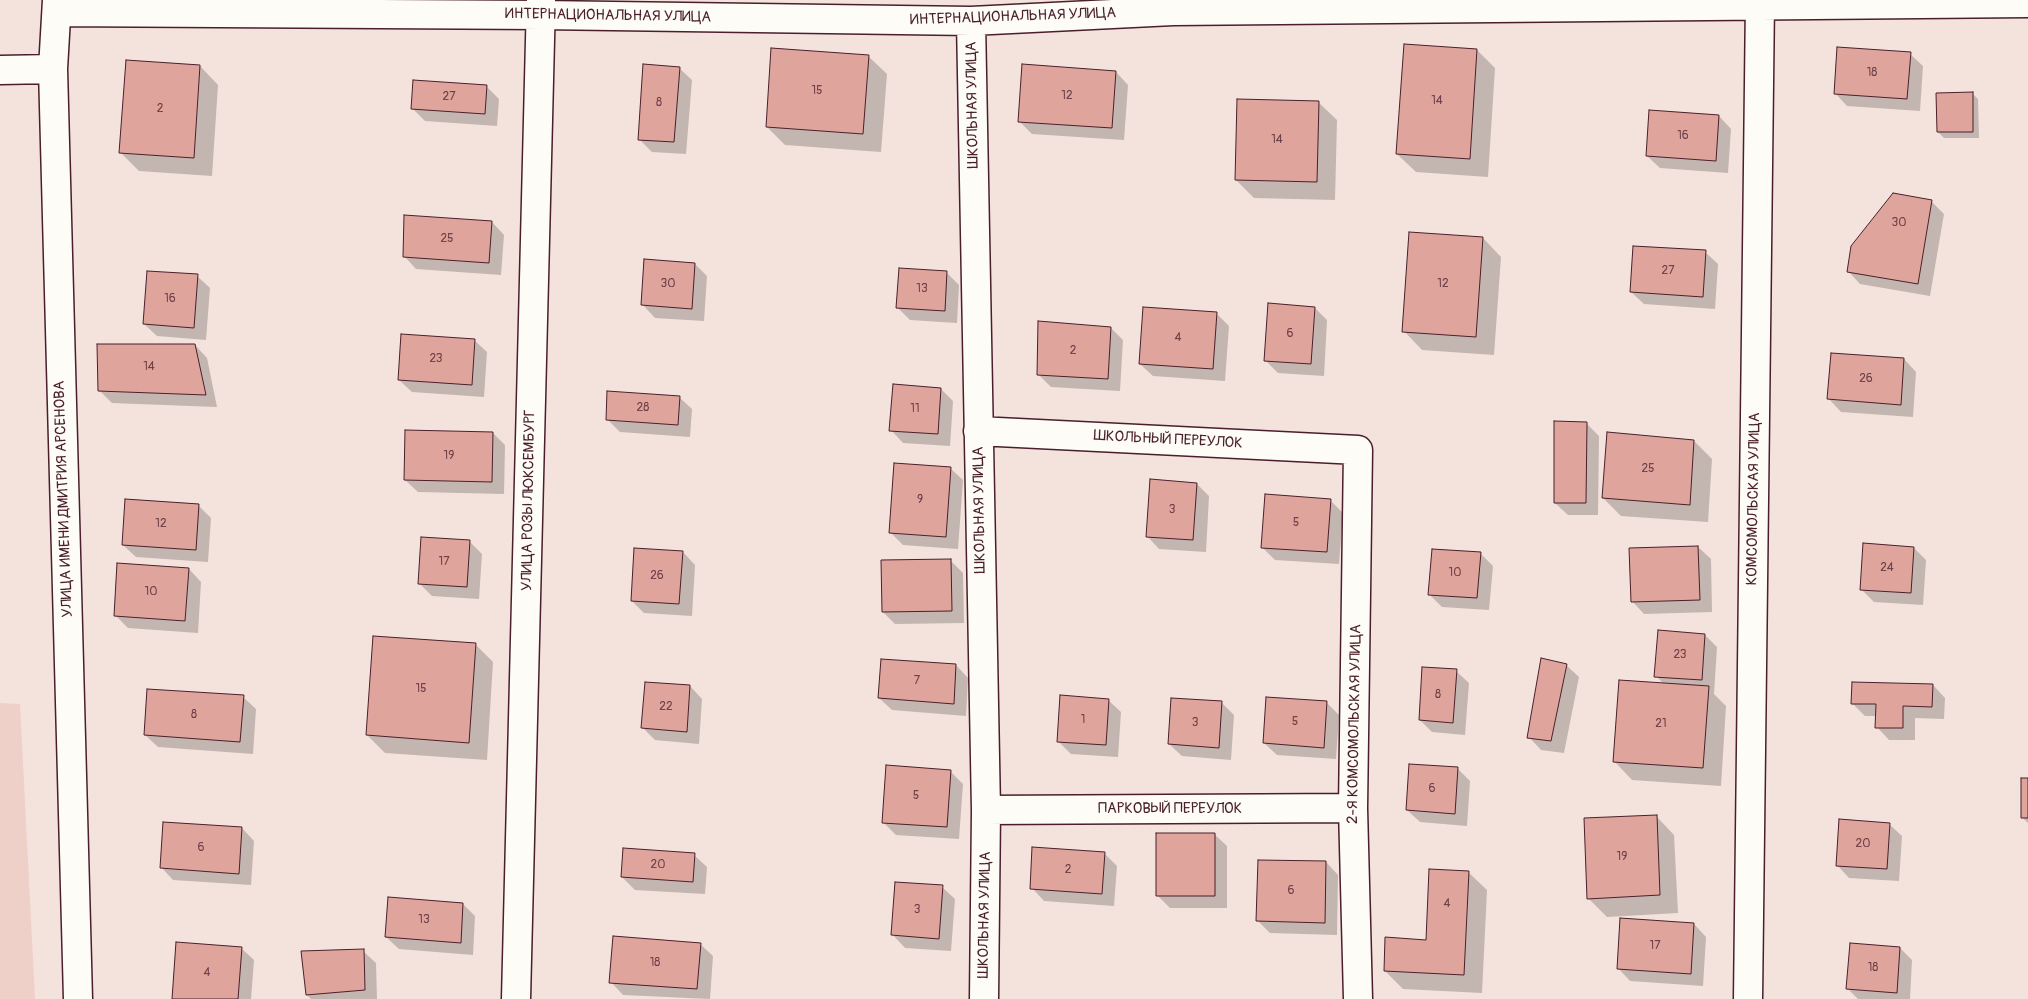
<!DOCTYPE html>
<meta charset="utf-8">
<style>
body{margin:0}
canvas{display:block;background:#f4e2dc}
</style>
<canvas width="2028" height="999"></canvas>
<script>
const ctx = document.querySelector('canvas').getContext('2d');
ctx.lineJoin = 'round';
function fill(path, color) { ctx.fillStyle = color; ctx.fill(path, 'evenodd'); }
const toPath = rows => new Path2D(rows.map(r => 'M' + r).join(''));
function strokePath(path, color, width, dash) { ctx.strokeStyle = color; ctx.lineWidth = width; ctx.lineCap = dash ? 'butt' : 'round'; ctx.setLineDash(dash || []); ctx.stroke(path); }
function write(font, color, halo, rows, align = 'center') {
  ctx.font = font + ' Pangolin,sans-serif'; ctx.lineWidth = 5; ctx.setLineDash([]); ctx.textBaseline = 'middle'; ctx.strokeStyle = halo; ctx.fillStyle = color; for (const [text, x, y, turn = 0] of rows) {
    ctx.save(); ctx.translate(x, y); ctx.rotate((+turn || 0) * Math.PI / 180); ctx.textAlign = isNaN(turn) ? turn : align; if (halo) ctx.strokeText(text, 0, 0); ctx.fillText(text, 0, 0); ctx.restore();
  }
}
const built = toPath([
 [0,703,20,704,35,999,0,999]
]);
const shadow = toPath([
 [1405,45,1477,50,1495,68,1488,177,1416,172,1397,154],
 [1910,54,1923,66,1920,111,1847,106,1835,93],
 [868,56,887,74,881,152,785,145,767,127],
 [200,66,218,85,212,176,139,171,120,152],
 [679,68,692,80,686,154,652,152,639,139],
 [1116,72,1128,85,1124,140,1032,134,1019,121],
 [486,86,499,99,497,126,425,121,412,108],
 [1972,93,1978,99,1979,138,1944,138,1938,132],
 [1318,102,1337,120,1335,200,1254,198,1236,180],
 [1719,116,1731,129,1728,173,1660,168,1647,156],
 [1931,201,1944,214,1930,296,1860,284,1848,271],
 [492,222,504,235,501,275,416,269,404,256],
 [1483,238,1501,257,1494,355,1422,350,1404,331],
 [1705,252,1718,264,1715,309,1644,304,1631,292],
 [695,264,707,276,704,321,655,318,643,305],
 [947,273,959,285,957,323,910,320,897,307],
 [197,276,210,288,206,340,157,336,144,324],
 [1315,308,1327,320,1324,376,1278,373,1265,360],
 [1216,313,1229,326,1225,381,1153,376,1140,364],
 [1111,328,1123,340,1120,391,1051,387,1038,374],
 [474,340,487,352,484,397,412,392,399,380],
 [195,345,207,358,217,407,112,403,100,391],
 [1832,354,1904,359,1916,372,1913,417,1841,412,1829,399],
 [941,389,953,401,950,446,903,443,891,430],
 [679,397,692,409,690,437,620,432,607,419],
 [1586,423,1599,436,1598,515,1568,515,1555,503],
 [493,433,505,445,504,494,418,492,405,480],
 [1694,441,1712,459,1708,522,1621,516,1603,498],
 [950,468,963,480,958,549,903,545,891,533],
 [1197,484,1209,496,1206,552,1159,549,1147,536],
 [1330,500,1343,513,1339,564,1275,560,1262,547],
 [198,505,211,518,208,562,136,557,123,545],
 [469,541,482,554,479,599,432,596,419,583],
 [1698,547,1711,559,1712,612,1644,614,1632,601],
 [1914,548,1926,560,1923,605,1874,602,1861,589],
 [683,552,695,565,692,616,644,613,632,601],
 [1480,553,1493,566,1489,610,1442,607,1430,595],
 [951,561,963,573,964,623,895,624,883,612],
 [189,569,201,582,198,633,128,628,115,615],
 [1705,635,1717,647,1714,694,1726,706,1721,786,1632,780,1614,761,1664,684,1656,676],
 [475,644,493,662,487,760,385,753,367,735],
 [956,665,968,678,966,716,892,710,879,698],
 [1566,665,1579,677,1564,753,1541,750,1529,737],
 [1456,671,1469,683,1465,735,1432,732,1420,720],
 [1933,685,1945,698,1944,719,1915,718,1915,740,1889,740,1877,727,1877,716,1865,716,1852,703],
 [690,686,702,699,699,744,655,740,643,728],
 [243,697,256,709,253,754,158,747,145,735],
 [1108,700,1121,712,1118,757,1071,754,1058,741],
 [1326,702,1339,715,1336,759,1277,755,1264,743],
 [1222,703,1234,715,1231,760,1182,756,1169,744],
 [1458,769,1470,781,1467,826,1420,822,1407,810],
 [950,771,963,784,959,839,896,835,883,822],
 [2028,779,2028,823,2023,818],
 [1656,816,1674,835,1678,913,1607,917,1588,898],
 [1889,824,1902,836,1899,881,1849,878,1837,865],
 [242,828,254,841,251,885,173,880,161,867],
 [1214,834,1227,846,1227,908,1170,908,1157,895],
 [1104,853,1117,866,1114,906,1044,901,1032,888],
 [694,855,707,867,705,894,635,890,622,877],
 [1326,862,1338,875,1337,935,1270,933,1258,921],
 [1468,872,1487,890,1482,993,1403,989,1385,971,1427,941],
 [942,887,955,899,951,951,905,948,893,935],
 [463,904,475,916,473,955,399,949,386,937],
 [1694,924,1706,937,1703,986,1630,981,1618,968],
 [700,944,713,956,710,999,623,995,611,982],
 [241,948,254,960,251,999,174,999],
 [1900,948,1912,960,1910,999,1858,999,1848,989],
 [363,951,376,963,377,999,311,999,307,995]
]);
const building = toPath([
 [1404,44,1477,49,1470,159,1396,154,1404,44],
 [1837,47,1911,52,1907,99,1834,94,1837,47],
 [771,48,869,55,863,134,766,127,771,48],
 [126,60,200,65,194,158,119,153,126,60],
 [643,64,680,67,674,142,638,140,643,64],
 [1022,64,1116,71,1112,128,1018,122,1022,64],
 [413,80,487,85,485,114,411,109,413,80],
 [1973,92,1973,132,1937,132,1936,93,1973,92],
 [1237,99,1319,101,1317,182,1235,180,1237,99],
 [1649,110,1719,115,1716,161,1646,156,1649,110],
 [1893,193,1932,200,1918,284,1847,272,1851,246,1893,193],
 [404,215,492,221,489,263,403,257,404,215],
 [1409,232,1483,237,1476,337,1402,332,1409,232],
 [1633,246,1706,250,1703,297,1630,292,1633,246],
 [644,259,695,263,692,309,641,305,644,259],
 [899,268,947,271,945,311,896,308,899,268],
 [147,271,198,274,194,328,143,324,147,271],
 [1268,303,1315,307,1311,364,1264,361,1268,303],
 [1143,307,1217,312,1213,369,1139,364,1143,307],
 [1038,321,1111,327,1108,379,1037,375,1038,321],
 [401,334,475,339,472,385,398,380,401,334],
 [97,344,195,344,206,395,98,391,97,344],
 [1831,353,1904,358,1901,405,1827,399,1831,353],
 [893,384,941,388,938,434,889,431,893,384],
 [607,391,680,396,678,425,606,420,607,391],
 [1554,421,1587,422,1586,503,1554,503,1554,421],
 [405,430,493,432,492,482,404,480,405,430],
 [1607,432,1694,440,1690,505,1602,498,1607,432],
 [894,463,951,467,946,537,889,533,894,463],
 [1150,479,1197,483,1193,540,1146,537,1150,479],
 [1265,494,1331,499,1327,552,1261,548,1265,494],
 [125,499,199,504,196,550,122,545,125,499],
 [421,537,470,540,467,587,418,584,421,537],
 [1863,543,1914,547,1911,593,1860,590,1863,543],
 [1698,546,1700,600,1631,602,1629,548,1698,546],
 [634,548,683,551,679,604,631,601,634,548],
 [1432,549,1481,552,1477,598,1428,595,1432,549],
 [951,559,952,611,882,612,881,560,951,559],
 [117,563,189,568,185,621,114,616,117,563],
 [1658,630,1705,634,1702,680,1654,677,1658,630],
 [373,636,476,643,469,743,366,735,373,636],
 [1541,658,1567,664,1551,741,1527,738,1541,658],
 [881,659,956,664,954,704,878,698,881,659],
 [1422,667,1457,669,1453,723,1419,720,1422,667],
 [1619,680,1709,686,1703,768,1613,762,1619,680],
 [645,682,690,685,687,732,641,728,645,682],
 [1852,682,1933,684,1932,707,1903,706,1903,728,1875,728,1876,704,1851,704,1852,682],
 [147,689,244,695,240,742,144,735,147,689],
 [1060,695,1109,699,1106,745,1057,742,1060,695],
 [1266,697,1327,701,1324,748,1263,743,1266,697],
 [1171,698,1222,701,1219,748,1168,744,1171,698],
 [1409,764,1458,767,1455,814,1406,810,1409,764],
 [886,765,951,770,947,827,882,823,886,765],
 [2021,778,2028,778,2028,818,2021,818,2021,778],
 [1657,815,1660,895,1587,899,1584,818,1657,815],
 [1839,819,1890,823,1887,869,1836,866,1839,819],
 [163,822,242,827,239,874,160,868,163,822],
 [1156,833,1215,833,1215,896,1156,896,1156,833],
 [1032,847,1105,852,1102,894,1030,889,1032,847],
 [623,848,695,853,693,882,621,877,623,848],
 [1258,860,1326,861,1325,923,1256,921,1258,860],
 [1429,869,1469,871,1464,975,1384,971,1385,937,1426,940,1429,869],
 [895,882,943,885,939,939,891,935,895,882],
 [388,897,463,903,461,943,385,937,388,897],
 [1620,918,1694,923,1691,974,1617,969,1620,918],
 [613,936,701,943,697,989,609,983,613,936],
 [176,942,242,947,238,999,172,999,176,942],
 [1850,943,1900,947,1897,993,1846,989,1850,943],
 [364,949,365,990,306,995,301,951,364,949]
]);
const minor = toPath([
 [57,0,53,69,78,999],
 [57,12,541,15,971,21,1173,11,2028,3],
 [971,21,986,810,984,999],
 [0,70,53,69],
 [978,431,1358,450,1353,808,1358,999],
 [986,810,1353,808],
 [516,999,541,0],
 [1748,999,1760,0]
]);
const numberNames = [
 ["18",1872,73],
 ["15",817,91],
 ["12",1067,96],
 ["27",449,97],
 ["14",1437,101],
 ["8",659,103],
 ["2",160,109],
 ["16",1683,136],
 ["14",1277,140],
 ["30",1899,223],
 ["25",447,239],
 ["27",1668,271],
 ["30",668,284],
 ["12",1443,284],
 ["13",922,289],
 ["16",170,299],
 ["6",1290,334],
 ["4",1178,338],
 ["2",1073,351],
 ["23",436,359],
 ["14",149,367],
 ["26",1866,379],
 ["28",643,408],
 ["11",915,409],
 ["19",449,456],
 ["25",1648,469],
 ["9",920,500],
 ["3",1172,510],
 ["5",1296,523],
 ["12",161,524],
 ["17",444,562],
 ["24",1887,568],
 ["10",1455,573],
 ["26",657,576],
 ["10",151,592],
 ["23",1680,655],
 ["7",917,681],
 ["15",421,689],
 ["8",1438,695],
 ["22",666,707],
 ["8",194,715],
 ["1",1083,720],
 ["5",1295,722],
 ["3",1195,723],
 ["21",1661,724],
 ["6",1432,789],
 ["5",916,796],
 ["20",1863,844],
 ["6",201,848],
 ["19",1622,857],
 ["20",658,865],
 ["2",1068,870],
 ["6",1291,891],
 ["4",1447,904],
 ["3",917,910],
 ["13",424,920],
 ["17",1655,946],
 ["18",655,963],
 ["18",1873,968],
 ["4",207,973]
];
const streetNames = [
 ["ИНТЕРНАЦИОНАЛЬНАЯ УЛИЦА",608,16,1],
 ["ИНТЕРНАЦИОНАЛЬНАЯ УЛИЦА",1013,17,-2],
 ["ШКОЛЬНАЯ УЛИЦА",973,105,-91],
 ["ШКОЛЬНЫЙ ПЕРЕУЛОК",1168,440,3],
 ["УЛИЦА ИМЕНИ ДМИТРИЯ АРСЕНОВА",64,499,-92],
 ["КОМСОМОЛЬСКАЯ УЛИЦА",1754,499,-89],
 ["УЛИЦА РОЗЫ ЛЮКСЕМБУРГ",529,500,-89],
 ["ШКОЛЬНАЯ УЛИЦА",980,510,-91],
 ["2-Я КОМСОМОЛЬСКАЯ УЛИЦА",1355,724,-89],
 ["ПАРКОВЫЙ ПЕРЕУЛОК",1170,809],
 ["ШКОЛЬНАЯ УЛИЦА",985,915,-89]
];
fill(built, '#eed0c9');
fill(shadow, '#0003');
fill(building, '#dfa59d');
strokePath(building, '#4a1f2b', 1);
strokePath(minor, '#4a1f2b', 31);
strokePath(minor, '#fdfcf7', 28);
write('12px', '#6f4048', null, numberNames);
write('15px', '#4a1f2b', '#fdfcf7', streetNames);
</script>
